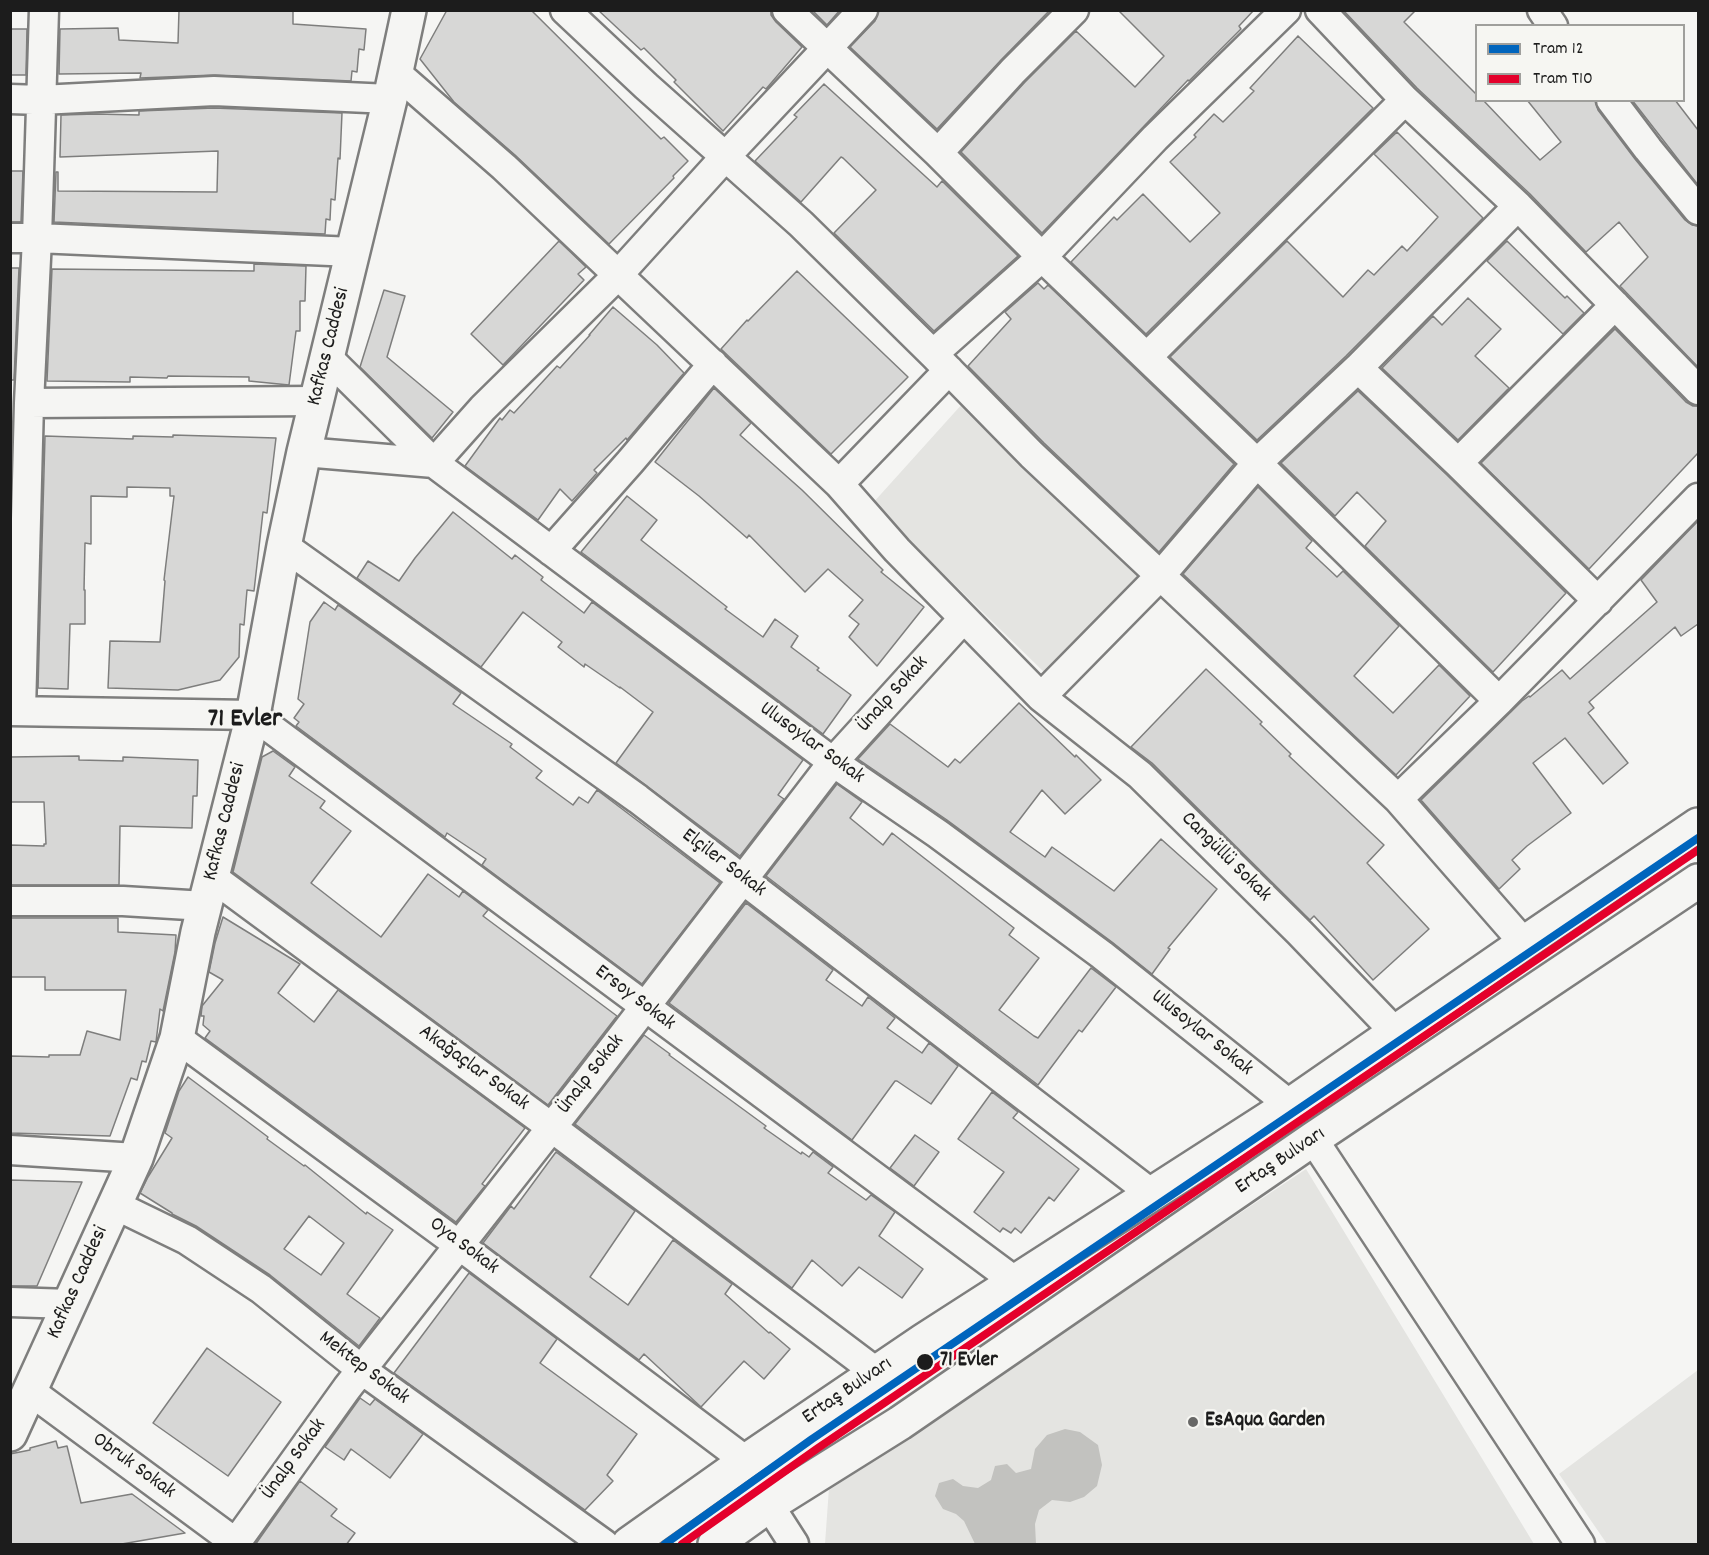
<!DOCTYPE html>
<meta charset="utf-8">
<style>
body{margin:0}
#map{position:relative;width:1709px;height:1555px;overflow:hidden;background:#f5f5f3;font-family:Dekko,sans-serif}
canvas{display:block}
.frame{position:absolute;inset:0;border:12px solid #1c1c1c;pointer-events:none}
.legend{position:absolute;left:1475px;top:24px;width:210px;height:78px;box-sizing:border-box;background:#f6f6f2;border:2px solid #9f9f9c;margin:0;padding:8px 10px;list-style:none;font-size:18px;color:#1c1c1c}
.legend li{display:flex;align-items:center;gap:12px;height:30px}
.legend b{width:30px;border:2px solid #9f9f9c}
</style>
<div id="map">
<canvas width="1709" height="1555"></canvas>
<div class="frame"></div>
<ul class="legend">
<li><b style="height:8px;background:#0065bd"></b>Tram 12</li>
<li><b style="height:8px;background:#e4002b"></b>Tram T10</li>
</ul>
</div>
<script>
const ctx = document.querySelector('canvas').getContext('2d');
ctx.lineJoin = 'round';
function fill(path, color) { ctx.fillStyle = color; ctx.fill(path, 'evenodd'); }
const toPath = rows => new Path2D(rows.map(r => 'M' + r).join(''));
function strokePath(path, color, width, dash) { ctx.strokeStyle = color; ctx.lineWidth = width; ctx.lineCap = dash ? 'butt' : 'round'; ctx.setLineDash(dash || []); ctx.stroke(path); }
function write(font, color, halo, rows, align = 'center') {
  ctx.font = font + ' Dekko,sans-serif'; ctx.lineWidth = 5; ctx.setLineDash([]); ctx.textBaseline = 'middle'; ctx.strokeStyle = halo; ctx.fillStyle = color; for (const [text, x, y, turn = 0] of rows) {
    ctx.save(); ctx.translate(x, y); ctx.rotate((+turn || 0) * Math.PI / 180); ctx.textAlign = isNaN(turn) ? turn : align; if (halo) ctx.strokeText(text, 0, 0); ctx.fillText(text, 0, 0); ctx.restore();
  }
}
const green = toPath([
 [963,403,1144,570,1047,675,872,504],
 [1306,1169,1534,1544,825,1544,829,1488],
 [1698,1370,1698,1544,1607,1544,1559,1474]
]);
const water = toPath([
 [1065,1429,1080,1432,1098,1445,1102,1465,1097,1486,1084,1497,1070,1502,1052,1500,1039,1510,1035,1524,1036,1544,975,1544,964,1521,956,1514,943,1509,935,1496,939,1483,953,1479,963,1486,978,1488,991,1480,995,1466,1007,1464,1016,1473,1031,1469,1035,1449,1047,1435]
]);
const building = toPath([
 [179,10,293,10,293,24,366,29,364,50,359,49,357,72,352,71,351,81,215,75,140,78,141,73,59,74,60,29,118,28,119,40,178,43,179,10],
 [447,10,531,10,661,139,664,137,688,161,673,176,674,178,609,244,515,155,454,102,420,59,447,10],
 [598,10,771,10,771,15,776,22,802,47,766,89,763,87,723,131,674,82,676,80,644,48,641,50,598,10],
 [812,10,840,10,827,25,812,10],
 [879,10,1050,10,1001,60,937,129,850,47,875,21,879,10],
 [1118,10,1254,10,1239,26,1241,29,1189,81,1188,80,1042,233,961,152,1025,82,1076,31,1135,87,1164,56,1118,10],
 [1343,10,1416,10,1404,22,1476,94,1476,100,1483,100,1540,160,1561,142,1527,100,1595,100,1598,110,1635,159,1685,220,1692,225,1698,226,1698,367,1620,286,1648,257,1619,222,1586,252,1530,194,1417,88,1343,10],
 [10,29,27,29,26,75,10,75,10,29],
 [1298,36,1373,108,1146,334,1071,262,1114,217,1117,220,1143,194,1190,242,1220,213,1170,162,1196,137,1194,135,1214,114,1223,122,1254,91,1250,88,1298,36],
 [824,84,937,187,942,181,1018,256,934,331,834,233,876,190,843,158,841,157,801,202,755,161,797,117,794,115,824,84],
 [1632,100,1675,100,1698,130,1698,185,1632,100],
 [214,108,342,113,340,159,338,158,335,200,331,199,330,220,326,219,325,234,54,222,56,172,58,172,58,191,217,192,218,151,60,157,61,115,96,114,139,115,139,111,214,108],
 [1397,132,1483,218,1346,356,1257,440,1170,357,1287,241,1343,297,1368,270,1374,275,1402,246,1407,251,1438,217,1374,154,1397,132],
 [10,171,23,171,21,222,10,222,10,171],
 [559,241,586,267,578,274,584,280,503,365,471,334,559,241],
 [1507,241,1565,298,1567,296,1584,313,1563,334,1487,261,1507,241],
 [254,264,306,266,305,301,300,301,300,331,296,331,289,385,249,381,249,377,168,376,167,378,130,377,130,382,47,381,52,269,254,271,254,264],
 [10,268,19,268,14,380,10,380,10,268],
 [797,271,908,377,831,454,721,349,747,320,748,321,797,271],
 [1038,283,1044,289,1048,285,1234,464,1159,552,1044,443,968,366,1011,319,1005,312,1038,283],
 [384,290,405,296,387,357,453,412,432,438,360,367,384,290],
 [1468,298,1501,329,1475,356,1509,388,1458,440,1382,368,1433,316,1442,325,1468,298],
 [613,307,657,345,684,373,627,440,626,438,594,470,597,473,572,501,560,489,538,520,465,466,500,418,502,420,510,410,514,413,557,366,560,368,590,335,589,335,613,307],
 [1615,329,1686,402,1693,406,1698,406,1698,453,1589,569,1481,463,1615,329],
 [714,388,751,423,740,435,802,490,883,570,881,572,924,607,877,666,849,637,859,624,849,616,863,600,828,569,805,592,749,535,747,538,699,496,655,462,714,388],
 [1358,391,1447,475,1566,593,1493,672,1365,546,1386,521,1357,492,1335,516,1281,463,1358,391],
 [173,435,276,438,267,513,263,512,254,591,247,590,244,625,240,624,239,657,220,680,178,690,108,688,110,641,160,642,165,581,164,580,174,496,170,496,170,488,127,487,127,497,91,496,91,544,85,543,84,590,85,590,85,624,70,624,68,689,38,688,45,436,133,439,133,436,173,437,173,435],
 [1258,487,1312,541,1306,548,1337,577,1343,571,1399,626,1354,676,1393,713,1439,665,1470,696,1396,775,1183,574,1258,487],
 [627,496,657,520,641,540,727,607,725,609,763,637,775,619,798,636,791,647,819,668,817,670,851,695,823,734,581,552,627,496],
 [453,512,512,559,515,555,543,577,541,580,584,613,592,602,803,760,778,795,784,799,740,856,616,763,653,712,620,687,620,688,585,664,584,667,558,647,562,642,523,612,481,667,357,578,368,561,399,581,415,558,453,512],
 [1698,521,1698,624,1681,636,1675,627,1589,702,1594,708,1588,713,1628,763,1603,784,1565,738,1533,763,1571,813,1527,846,1512,860,1520,869,1499,889,1421,800,1522,701,1529,696,1530,697,1562,670,1570,679,1657,602,1641,580,1698,521],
 [324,602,335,610,338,605,461,693,453,704,512,744,510,747,542,771,536,778,573,805,579,797,588,803,597,790,720,883,642,984,482,865,486,859,447,833,445,837,296,726,299,722,294,718,304,704,298,699,310,622,324,602],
 [1206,669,1262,722,1260,724,1291,754,1289,756,1384,845,1367,863,1429,929,1373,980,1314,916,1310,920,1152,763,1131,747,1206,669],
 [1019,703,1075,757,1076,755,1101,780,1065,814,1042,790,1010,832,1045,857,1052,847,1114,891,1161,839,1217,889,1168,948,1170,949,1152,974,1112,942,947,820,858,759,890,724,948,767,955,759,960,763,1019,703],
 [273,751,295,767,289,776,325,801,320,808,351,831,311,883,347,911,381,937,428,874,459,897,463,891,488,910,483,916,617,1016,548,1105,233,872,262,757,273,751],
 [79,756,79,760,123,761,123,757,198,760,197,796,193,796,192,828,120,826,119,885,10,885,10,845,44,846,44,844,46,844,44,802,10,802,10,757,79,756],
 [837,784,862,802,850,818,883,845,892,833,1014,928,1009,935,1039,958,999,1010,1034,1036,1038,1038,1091,968,1116,987,1082,1032,1079,1030,1038,1085,766,876,837,784],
 [746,903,833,970,826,980,862,1006,868,997,895,1018,887,1028,922,1053,929,1043,958,1066,931,1104,897,1081,895,1081,852,1140,669,1003,746,903],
 [223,917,300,964,278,993,314,1022,338,990,525,1128,482,1184,485,1186,456,1222,205,1038,210,1031,203,1025,204,1016,201,1016,202,1006,223,980,209,972,215,943,223,917],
 [10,918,118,918,118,932,176,935,175,952,163,1011,160,1009,156,1042,151,1041,146,1062,142,1061,137,1080,131,1078,110,1136,10,1133,10,1056,49,1057,49,1055,80,1055,87,1031,120,1040,126,990,45,990,45,977,10,977,10,918],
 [644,1035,670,1054,669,1055,766,1126,764,1128,801,1154,802,1152,809,1157,813,1152,833,1167,828,1173,866,1200,871,1195,895,1212,879,1236,923,1269,902,1298,859,1267,842,1286,812,1260,792,1288,575,1124,644,1035],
 [188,1077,268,1137,267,1139,304,1166,305,1165,366,1214,367,1212,393,1230,347,1294,380,1318,359,1346,270,1275,196,1226,172,1214,172,1213,140,1193,148,1177,172,1138,165,1133,179,1091,188,1077],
 [309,1216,344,1243,321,1275,284,1249,309,1216],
 [992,1092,1018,1112,1013,1118,1079,1169,1054,1201,1049,1197,1021,1233,1015,1228,1011,1233,1003,1228,1000,1232,974,1212,1004,1172,958,1139,992,1092],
 [915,1135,939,1152,914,1186,890,1168,915,1135],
 [556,1152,635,1211,590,1277,628,1305,673,1240,732,1284,725,1294,769,1333,770,1332,790,1349,764,1379,744,1361,701,1407,644,1354,639,1360,483,1243,511,1206,514,1209,556,1152],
 [10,1180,82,1182,37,1286,10,1286,10,1180],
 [469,1273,557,1339,540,1363,637,1434,607,1475,613,1481,585,1510,394,1373,469,1273],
 [207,1348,281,1402,228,1476,153,1423,207,1348],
 [360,1398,370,1405,375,1399,423,1434,390,1478,351,1449,344,1460,325,1447,360,1398],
 [56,1441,58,1448,67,1446,81,1503,132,1494,185,1533,116,1545,10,1545,10,1454,30,1450,30,1448,56,1441],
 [300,1481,337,1509,331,1516,355,1533,346,1545,255,1545,300,1481]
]);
const street = toPath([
 [565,10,646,86,801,224,933,354,1042,257,1155,138,1286,10],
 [787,10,938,153,1042,257,1257,463,1499,701],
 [1320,10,1405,100,1518,206,1698,390],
 [1542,10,1553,26],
 [395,72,504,167,839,484,897,550,1041,697,1161,575,1257,463,1358,368],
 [10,99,41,100,214,91,390,99],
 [1611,100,1648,149,1698,210],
 [938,153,1013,71,1074,10],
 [1518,206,1358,368,1458,463,1598,601],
 [10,238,37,238,353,252],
 [933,354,1032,455,1398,799],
 [327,357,434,463,483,408,618,275,725,157,863,10],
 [1147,357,1405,100],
 [29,403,316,401],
 [304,452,434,463,833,762,938,834,1102,955,1290,1105],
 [1458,463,1615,305],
 [839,484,949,370],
 [284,546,638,799,1152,1194],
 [551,551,630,462,713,364],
 [1041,697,1140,775,1300,933,1396,1033],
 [10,711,253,715,1016,1282],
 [21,711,29,403,37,238,44,10],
 [212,877,551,1127,876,1372],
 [10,901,123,901,205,906],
 [1524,943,1398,799,1499,701,1698,498],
 [177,1038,459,1245,746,1461],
 [1313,1139,1580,1544],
 [10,1150,136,1158],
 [115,1205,187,1240,261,1289,362,1370,604,1544],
 [10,1302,70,1304],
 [30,1391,236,1543],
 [769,1505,794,1544],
 [235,1544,347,1388,588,1081,833,762,963,619]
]);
const secondary = toPath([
 [10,1434,136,1158,177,1038,198,932,253,715,284,546,304,452,390,99,409,10]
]);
const primary = toPath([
 [629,1544,746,1461,923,1341,1290,1105,1524,943,1698,825],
 [715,1544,769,1505,900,1423,1313,1139,1698,881]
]);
const tram1 = toPath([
 [665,1544,812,1439,1698,838]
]);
const tram2 = toPath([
 [682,1544,818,1448,1698,850]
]);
const markers = [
 [925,1362,9,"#1c1c1c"],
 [1193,1422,6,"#686867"]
];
const streetNames = [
 ["Kafkas Caddesi",330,347,-76],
 ["Ünalp Sokak",894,695,-48],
 ["Ulusoylar Sokak",811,744,36],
 ["Kafkas Caddesi",226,822,-76],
 ["Cangüllü Sokak",1225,858,45],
 ["Elçiler Sokak",723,864,37],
 ["Ersoy Sokak",634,999,37],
 ["Ulusoylar Sokak",1201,1034,39],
 ["Akağaçlar Sokak",473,1069,36],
 ["Ünalp Sokak",592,1075,-52],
 ["Ertaş Bulvarı",1281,1162,-34],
 ["Oya Sokak",463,1247,37],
 ["Kafkas Caddesi",79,1283,-66],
 ["Mektep Sokak",363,1369,37],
 ["Ertaş Bulvarı",848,1392,-34],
 ["Ünalp Sokak",295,1460,-54],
 ["Obruk Sokak",133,1467,36]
];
const stopNames = [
 ["71 Evler",940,1362]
];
const poiNames = [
 ["EsAqua Garden",1205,1422]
];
const districtNames = [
 ["71 Evler",245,721]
];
fill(green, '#e4e4e1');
fill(water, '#c2c2bf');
fill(building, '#d7d7d6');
strokePath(building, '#7e7e7d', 1.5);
strokePath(street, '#7e7e7d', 33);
strokePath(secondary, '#7e7e7d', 38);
strokePath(primary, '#7e7e7d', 38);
strokePath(street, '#f5f5f3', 28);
strokePath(secondary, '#f5f5f3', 33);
strokePath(primary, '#f5f5f3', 33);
strokePath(tram1, '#0065bd', 8);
strokePath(tram2, '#e4002b', 8);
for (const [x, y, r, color] of markers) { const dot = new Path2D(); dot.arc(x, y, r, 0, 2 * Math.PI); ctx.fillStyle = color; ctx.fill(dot); strokePath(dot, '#f6f6f2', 2); }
write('21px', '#1c1c1c', '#f6f6f2', streetNames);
write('bold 21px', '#1c1c1c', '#f6f6f2', stopNames, 'left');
write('bold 21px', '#1c1c1c', '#f6f6f2', poiNames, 'left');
write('bold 27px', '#1c1c1c', '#f6f6f2', districtNames);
</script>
